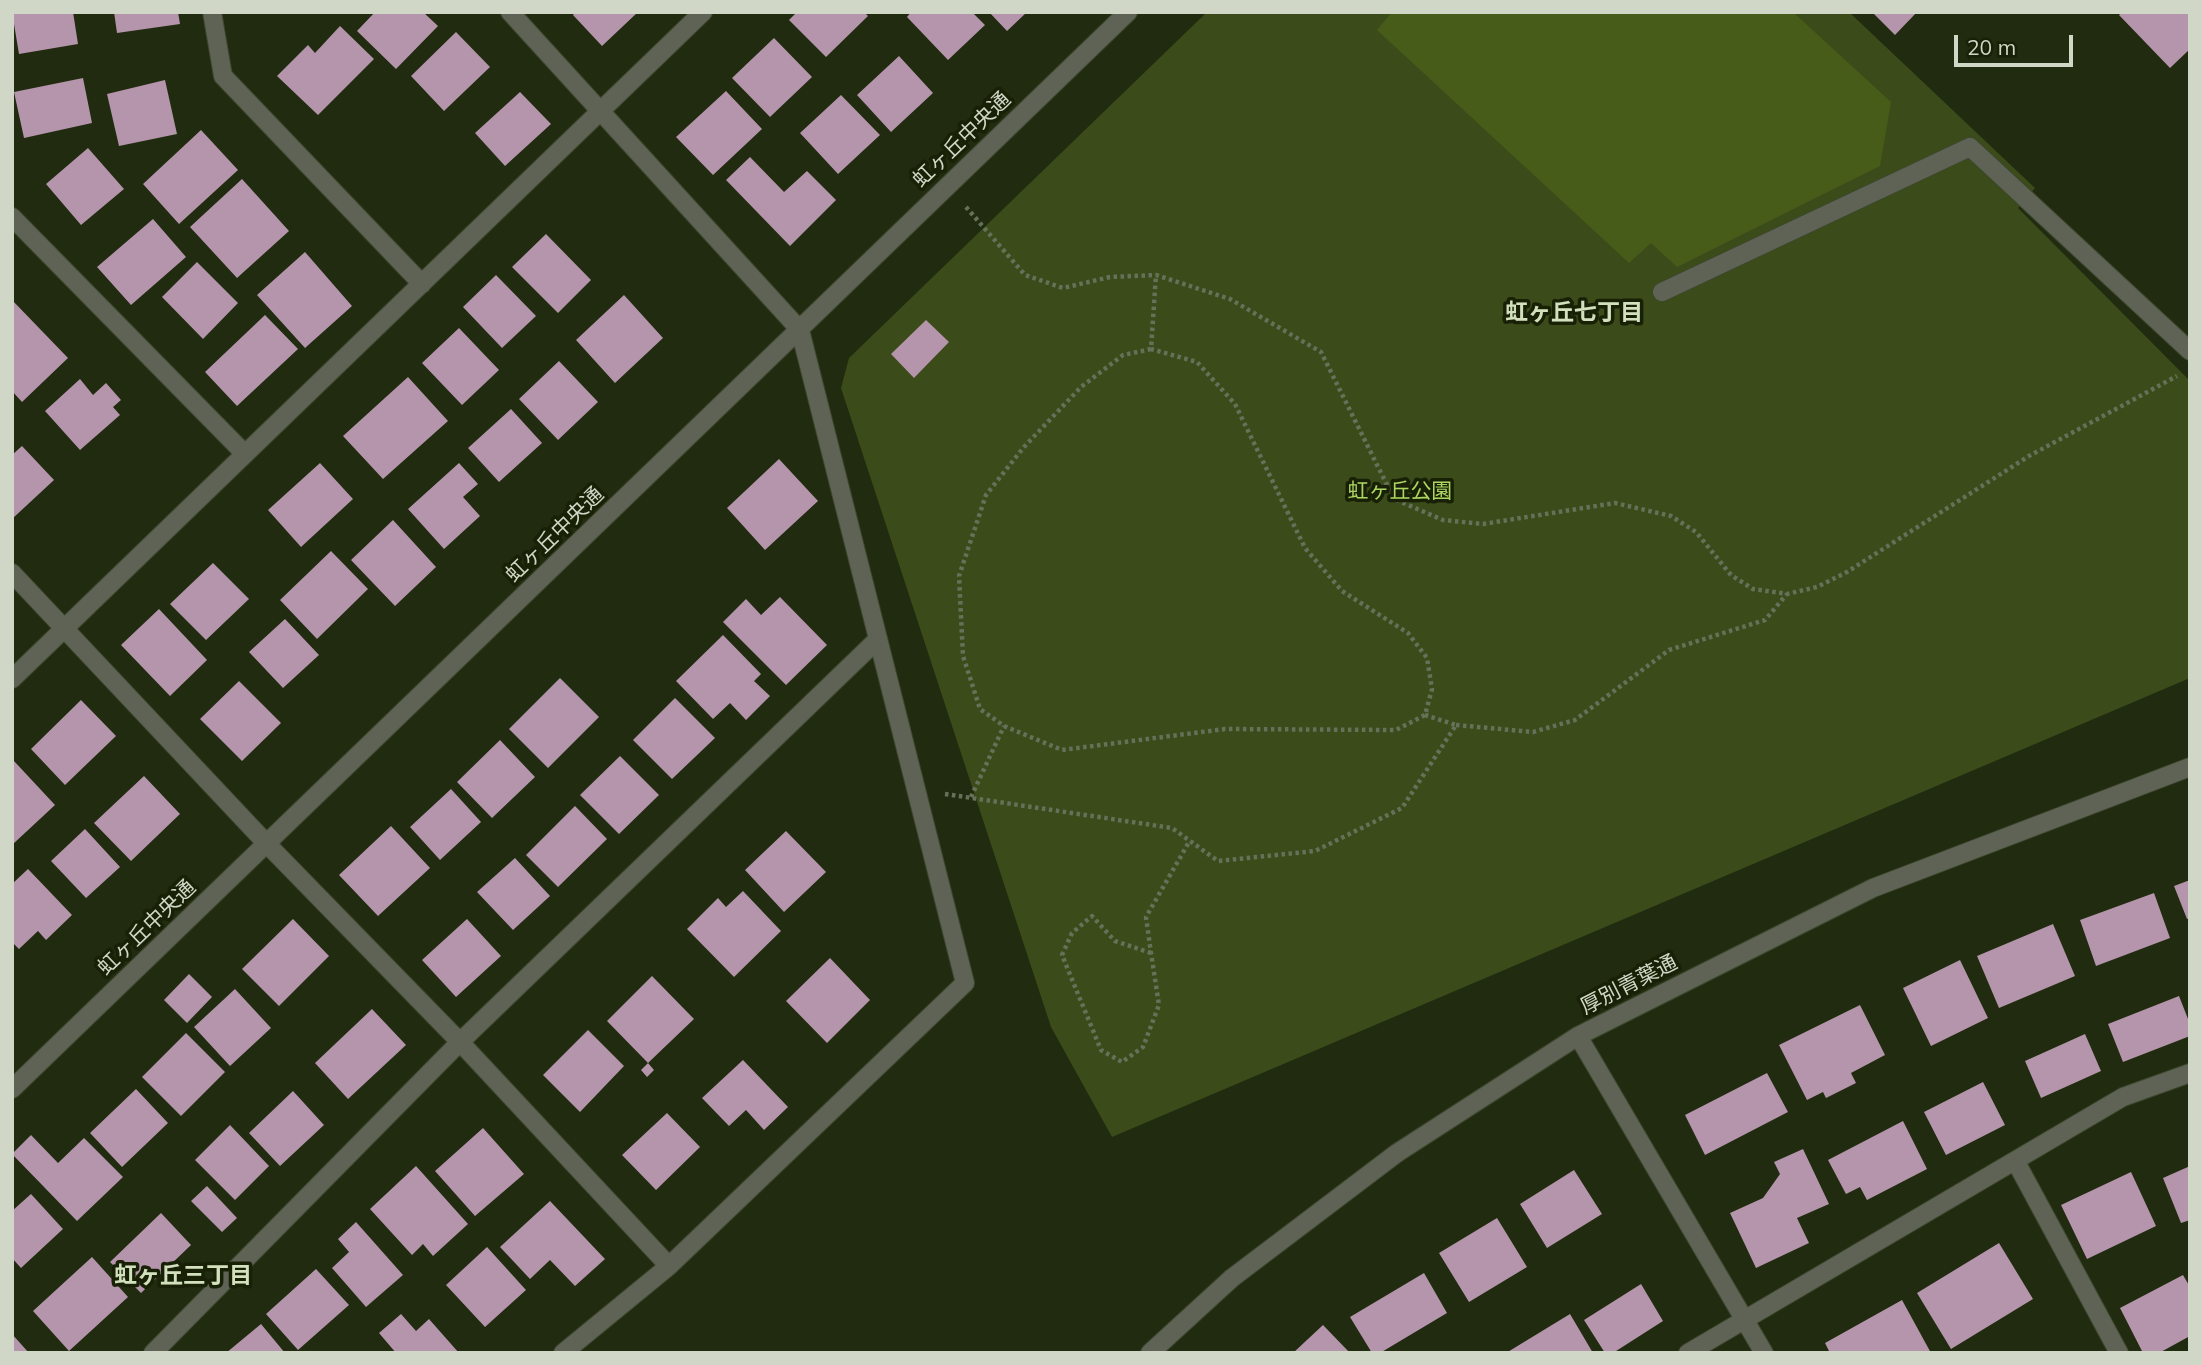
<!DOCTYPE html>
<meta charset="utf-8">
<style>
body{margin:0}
#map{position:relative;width:2202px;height:1365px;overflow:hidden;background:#212b0f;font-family:Mulish,sans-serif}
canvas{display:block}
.frame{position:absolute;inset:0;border:14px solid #d0d7c7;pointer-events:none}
.scale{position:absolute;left:1954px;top:35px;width:119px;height:32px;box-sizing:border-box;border:4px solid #d0d7c7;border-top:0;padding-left:9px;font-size:21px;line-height:24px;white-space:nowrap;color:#d0d7c7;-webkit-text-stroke:5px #182106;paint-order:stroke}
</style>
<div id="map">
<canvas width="2202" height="1365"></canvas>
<div class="frame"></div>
<div class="scale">20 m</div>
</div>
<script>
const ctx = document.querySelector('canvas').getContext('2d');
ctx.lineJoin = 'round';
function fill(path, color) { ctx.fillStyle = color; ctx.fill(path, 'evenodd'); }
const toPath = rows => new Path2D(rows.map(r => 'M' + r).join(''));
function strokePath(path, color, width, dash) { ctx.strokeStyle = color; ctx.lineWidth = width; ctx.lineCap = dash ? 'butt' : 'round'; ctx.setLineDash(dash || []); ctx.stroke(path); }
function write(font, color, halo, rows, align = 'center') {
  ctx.font = font + ' Mulish,"Noto Sans JP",sans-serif'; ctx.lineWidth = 7; ctx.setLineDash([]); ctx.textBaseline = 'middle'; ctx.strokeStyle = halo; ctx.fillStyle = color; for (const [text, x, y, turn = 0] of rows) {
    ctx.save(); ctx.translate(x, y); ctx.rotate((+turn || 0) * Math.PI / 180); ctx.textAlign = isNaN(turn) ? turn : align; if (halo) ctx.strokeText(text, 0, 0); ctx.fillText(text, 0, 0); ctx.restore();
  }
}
const green = toPath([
 [1207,12,1849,12,2035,188,2018,208,2190,381,2190,678,1112,1137,1051,1027,841,388,849,358]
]);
const water = toPath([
 [1392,12,1793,12,1891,102,1880,166,1677,267,1651,243,1629,263,1377,30]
]);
const building = toPath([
 [12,12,73,12,78,44,19,54],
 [114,12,178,12,180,24,117,33],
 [375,12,423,12,438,26,396,69,357,31],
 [575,12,638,12,602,46,573,15],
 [797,12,864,12,868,16,826,57,789,20],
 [911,12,972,12,985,25,948,60,907,17],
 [989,12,1027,12,1007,31],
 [1872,12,1917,12,1895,35],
 [2122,12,2190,12,2190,49,2170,68,2119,15],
 [340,26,374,59,318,115,277,76,308,45,315,53],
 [456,32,490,67,444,111,411,76],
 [774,38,812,77,770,117,732,78],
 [899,56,933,93,891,132,857,95],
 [83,78,92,123,24,138,14,92],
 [165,80,177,134,119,146,107,94],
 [726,91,762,129,713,175,676,137],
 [520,92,551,124,505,166,475,133],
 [841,95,880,135,838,174,800,133],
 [201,130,238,170,179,224,143,184],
 [88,148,124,189,81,225,46,184],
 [750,157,784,192,807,171,836,200,790,246,726,180],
 [242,179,289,231,237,278,190,227],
 [153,219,186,257,131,305,97,267],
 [546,234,591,280,558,313,512,267],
 [305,252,352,306,305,348,257,295],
 [197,262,238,303,203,339,162,297],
 [496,275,536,316,502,348,463,307],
 [624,295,663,338,615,383,576,340],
 [12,300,68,358,22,402,12,391],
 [265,315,298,349,237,406,205,372],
 [926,320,949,342,914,378,891,354],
 [459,328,499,370,462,405,422,363],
 [559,361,598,402,558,440,519,399],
 [408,377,448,421,383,479,343,436],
 [80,379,93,395,106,383,121,400,113,407,120,415,80,450,45,411],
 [511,409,542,443,499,482,468,448],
 [22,446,54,480,12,519,12,455],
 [779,459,818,501,765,550,727,508],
 [320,463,353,499,301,547,268,510],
 [459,463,478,484,463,497,480,516,444,549,408,509],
 [393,520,436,567,395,606,351,560],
 [331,551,368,589,317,639,280,600],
 [213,563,249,599,206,640,170,604],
 [780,597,827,645,786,685,723,622,746,599,761,615],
 [159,609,207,660,170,696,121,645],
 [285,619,319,655,283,688,249,652],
 [723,635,761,674,754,681,770,696,746,720,730,703,713,719,676,681],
 [560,678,599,717,548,768,509,729],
 [239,681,281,723,242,761,200,719],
 [675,698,715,738,672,779,633,740],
 [81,700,116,736,65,785,31,749],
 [500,740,535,777,492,818,457,782],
 [620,756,659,795,619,834,580,795],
 [14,761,55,805,12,845,12,763],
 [144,776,180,814,131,861,94,823],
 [451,789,481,822,440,860,410,827],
 [575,806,607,839,558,887,526,855],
 [391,826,430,868,378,916,339,875],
 [85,829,120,867,86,898,51,861],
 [786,831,826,872,784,912,745,870],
 [515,858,550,896,513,930,477,892],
 [28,869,72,915,46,940,38,931,19,949,12,942,12,884],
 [2190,880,2190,918,2187,919,2174,886],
 [743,891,781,931,734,977,687,929,718,898,726,907],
 [2154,893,2170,938,2096,966,2080,920],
 [293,919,329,956,279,1006,242,969],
 [467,919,501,956,456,997,422,960],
 [2053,924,2075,976,1999,1008,1977,956],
 [830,958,870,1000,827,1043,786,1001],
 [1960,960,1988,1018,1931,1046,1903,988],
 [189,974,212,997,187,1023,164,1000],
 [652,976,694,1019,648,1063,654,1070,647,1077,641,1070,648,1063,607,1021],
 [235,989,271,1028,230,1066,194,1027],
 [2179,996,2190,1024,2190,1036,2123,1062,2108,1024],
 [1860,1005,1885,1055,1851,1073,1856,1083,1826,1098,1823,1092,1807,1100,1779,1045],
 [372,1009,406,1045,348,1099,315,1063],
 [588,1030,624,1066,580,1112,543,1075],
 [186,1033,225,1072,181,1116,142,1077],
 [2085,1034,2101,1071,2041,1098,2025,1061],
 [743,1060,788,1107,764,1130,746,1110,729,1126,702,1098],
 [1767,1073,1788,1112,1705,1155,1685,1115],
 [1983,1082,2005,1125,1946,1155,1924,1112],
 [136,1089,168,1123,122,1167,90,1133],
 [293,1091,324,1125,280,1166,249,1133],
 [667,1113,700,1147,656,1190,622,1155],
 [1903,1121,1927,1169,1867,1200,1860,1187,1846,1194,1828,1160],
 [230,1125,269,1166,235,1200,195,1160],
 [483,1128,524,1174,475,1216,435,1171],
 [31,1135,58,1163,84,1138,123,1177,77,1221,12,1154],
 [1803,1149,1829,1204,1797,1218,1809,1243,1756,1268,1730,1213,1763,1198,1780,1174,1774,1162],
 [416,1166,468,1224,433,1256,423,1244,412,1255,370,1209],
 [2190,1166,2190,1220,2181,1223,2163,1178],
 [1574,1170,1602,1214,1547,1248,1520,1204],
 [2131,1172,2156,1226,2087,1259,2061,1205],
 [207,1186,237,1218,222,1232,191,1201],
 [31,1194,63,1229,21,1268,12,1258,12,1211],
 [550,1201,605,1259,575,1286,550,1260,530,1279,500,1247],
 [161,1213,191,1245,141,1293,110,1262],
 [1497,1218,1527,1267,1469,1302,1439,1253],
 [356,1222,403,1275,366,1307,332,1268,349,1252,338,1239],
 [1999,1243,2033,1299,1951,1349,1917,1293],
 [487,1247,526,1290,485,1327,446,1285],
 [92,1257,128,1297,69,1351,33,1311],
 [316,1269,349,1305,298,1350,266,1314],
 [1424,1273,1447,1313,1380,1353,1372,1353,1350,1317],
 [2183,1275,2190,1287,2190,1336,2159,1353,2143,1353,2120,1308],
 [1641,1284,1663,1321,1613,1353,1605,1353,1584,1320],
 [1902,1300,1931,1353,1830,1353,1825,1343],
 [401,1314,416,1331,429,1319,459,1353,396,1353,379,1333],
 [1570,1314,1593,1353,1506,1353],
 [261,1324,285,1353,226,1353],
 [1323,1325,1350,1353,1293,1353],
 [12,1334,29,1353,12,1353]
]);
const path = toPath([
 [966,207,1025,275,1063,288,1110,277,1156,275,1230,299,1321,352,1394,499,1443,520,1483,524,1615,503,1671,516,1696,532,1731,575,1753,589,1787,594,1817,587,1847,572,2029,456,2177,376],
 [1151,349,1123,355,1081,387,1024,447,986,495,959,576,963,656,980,709,1004,726,1062,750,1225,729,1396,730,1425,715,1432,689,1427,658,1408,633,1342,591,1305,548,1235,404,1197,362,1151,349,1156,275],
 [1456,725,1533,732,1575,720,1669,650,1765,620,1787,594],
 [945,794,1172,828,1218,861,1315,851,1402,808,1456,725,1425,715],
 [971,797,1004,726],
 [1151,953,1115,941,1092,916,1072,933,1062,955,1101,1050,1122,1062,1143,1047,1159,1005,1151,953,1146,917,1189,842]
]);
const minor = toPath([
 [212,12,223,76,422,284],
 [510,12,800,330,965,983,669,1266,563,1353],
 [12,217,245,454],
 [1662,292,1970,147,2190,351],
 [12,573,267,844,460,1042,669,1266],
 [12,679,703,12],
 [1578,1036,1764,1353],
 [12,1089,1128,12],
 [2016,1162,2119,1353],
 [153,1353,460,1042,876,641],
 [1150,1353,1232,1278,1397,1153,1578,1036,1873,888,2190,767],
 [1688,1353,2123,1097,2190,1073]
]);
const streetNames = [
 ["虹ヶ丘中央通",962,140,-44],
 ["虹ヶ丘中央通",555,535,-44],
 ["虹ヶ丘中央通",147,928,-44],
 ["厚別青葉通",1629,985,-27]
];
const parkNames = [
 ["虹ヶ丘公園",1400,492]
];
const neighbourhoodNames = [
 ["虹ヶ丘七丁目",1574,313],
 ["虹ヶ丘三丁目",183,1276]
];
fill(green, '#3b4b1a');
fill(water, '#475c18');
fill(building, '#b495ab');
strokePath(minor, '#3d472c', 20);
strokePath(path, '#677059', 4.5, [3.5, 3.5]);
strokePath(minor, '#5e6356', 18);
write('21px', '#d0d7c7', '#182106', streetNames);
write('21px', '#add561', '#182106', parkNames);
write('bold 23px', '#d2e0be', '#182106', neighbourhoodNames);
</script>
